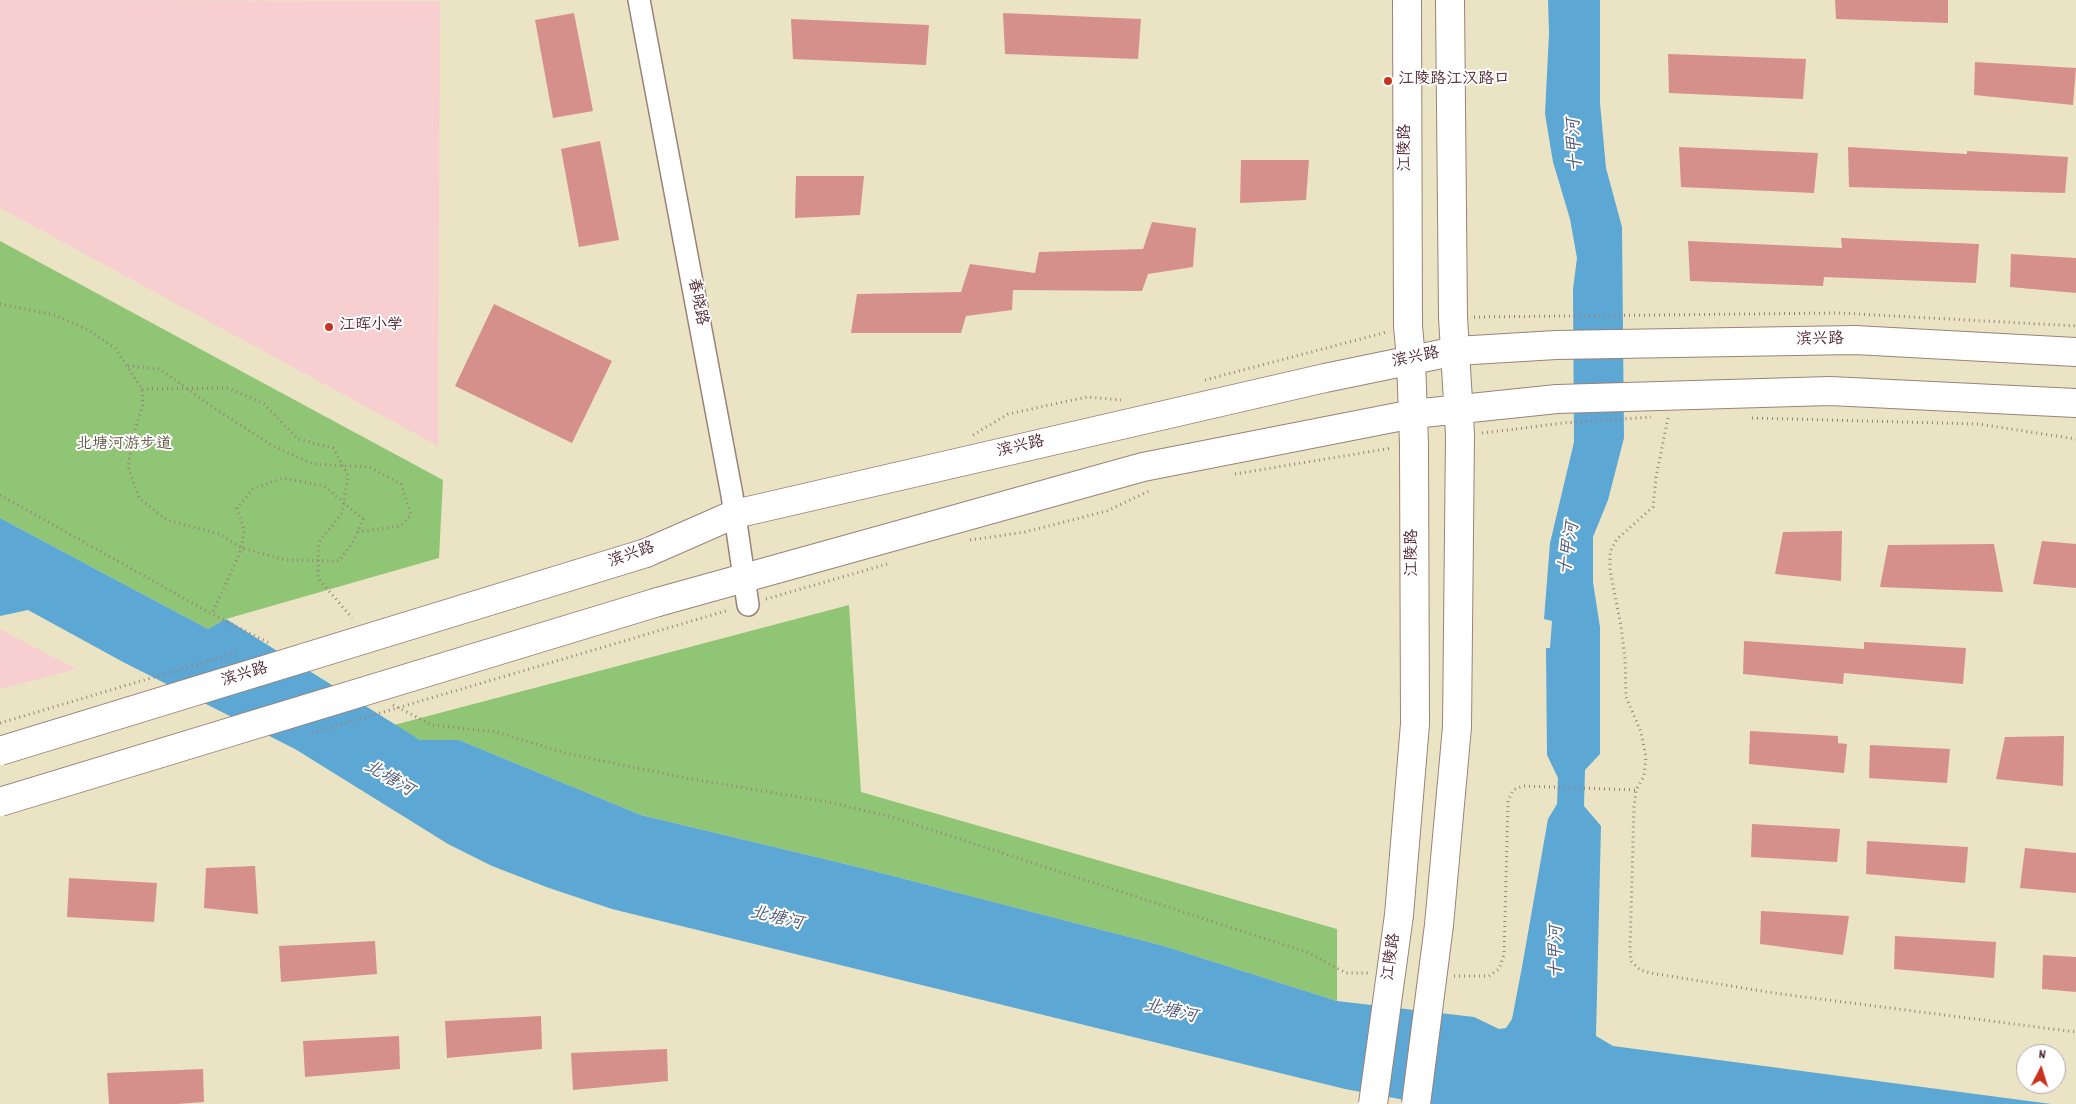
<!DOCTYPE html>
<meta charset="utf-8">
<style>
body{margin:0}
#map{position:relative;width:2076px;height:1104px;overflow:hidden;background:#ebe4c4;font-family:Dekko,sans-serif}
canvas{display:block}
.north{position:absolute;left:2016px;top:1044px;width:50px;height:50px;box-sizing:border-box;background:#fff;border:1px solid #b7a5aa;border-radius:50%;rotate:5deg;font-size:14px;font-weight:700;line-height:20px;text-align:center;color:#4a1f2b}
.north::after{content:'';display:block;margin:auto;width:18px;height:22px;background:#c8321e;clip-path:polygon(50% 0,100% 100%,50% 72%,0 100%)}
</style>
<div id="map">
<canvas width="2076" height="1104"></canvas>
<div class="north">N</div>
</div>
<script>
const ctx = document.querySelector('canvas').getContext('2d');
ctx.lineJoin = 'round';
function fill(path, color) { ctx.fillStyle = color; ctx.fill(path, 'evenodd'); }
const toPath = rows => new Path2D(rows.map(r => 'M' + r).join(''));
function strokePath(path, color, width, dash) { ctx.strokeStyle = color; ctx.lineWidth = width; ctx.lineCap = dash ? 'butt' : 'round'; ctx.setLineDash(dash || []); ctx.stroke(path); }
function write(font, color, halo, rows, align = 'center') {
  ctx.font = font + ' Dekko,"LXGW WenKai TC",sans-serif'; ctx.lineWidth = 4; ctx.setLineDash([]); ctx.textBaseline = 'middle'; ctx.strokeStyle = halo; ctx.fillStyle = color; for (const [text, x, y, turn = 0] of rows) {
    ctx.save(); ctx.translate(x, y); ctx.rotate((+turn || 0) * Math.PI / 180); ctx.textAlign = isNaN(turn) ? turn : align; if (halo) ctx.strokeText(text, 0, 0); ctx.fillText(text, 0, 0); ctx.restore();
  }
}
const built = toPath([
 [0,0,440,1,438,446,0,208],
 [0,629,76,669,0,689]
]);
const green = toPath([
 [0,241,443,480,439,558,226,619,208,629,0,518],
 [849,605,861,792,1337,929,1337,1001,1164,946,862,868,641,815,459,740,420,740,394,725]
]);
const water = toPath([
 [1548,0,1600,0,1600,103,1606,168,1622,227,1624,438,1608,500,1593,537,1593,582,1600,627,1600,754,1585,770,1584,806,1601,826,1596,1036,1613,1046,2051,1104,1427,1104,1345,1089,612,909,549,888,492,866,448,844,295,749,123,662,28,610,0,616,0,518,208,629,226,619,420,740,459,740,641,815,862,868,1164,946,1337,1001,1474,1017,1499,1029,1506,1028,1512,1019,1522,967,1548,819,1557,804,1558,778,1547,755,1546,648,1550,648,1552,621,1544,619,1550,543,1574,442,1573,289,1577,258,1570,219,1553,162,1545,114,1549,33]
]);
const building = toPath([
 [1835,0,1948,0,1948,23,1836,19],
 [574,13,593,111,553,118,535,20],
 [1003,13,1141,19,1138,59,1005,54],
 [791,19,929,25,926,65,793,59],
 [1668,54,1806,59,1803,99,1669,93],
 [1975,62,2076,68,2073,105,1974,95],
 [600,141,619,240,579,247,561,149],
 [1679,147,1818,153,1814,193,1681,187],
 [1848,147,1967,154,1967,151,2068,157,2065,193,1849,187],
 [1241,160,1309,160,1306,200,1240,203],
 [796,176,864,176,860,215,795,218],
 [1152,222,1196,228,1193,267,1148,274,1142,291,1013,290,1012,310,966,316,961,333,851,333,857,294,961,292,970,264,1035,273,1039,252,1143,249],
 [1841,238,1979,244,1976,283,1824,277,1823,286,1690,281,1688,241,1842,248],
 [2011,254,2076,258,2076,293,2010,287],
 [494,304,612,361,572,443,455,386],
 [1842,531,1841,581,1775,574,1783,532],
 [2042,541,2076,544,2076,588,2033,584],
 [1994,544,2003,592,1880,587,1888,545],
 [1744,641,1864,649,1864,642,1966,648,1963,684,1844,673,1843,684,1743,674],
 [1750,731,1838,736,1838,743,1847,744,1844,773,1749,764],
 [2064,736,2063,786,1996,779,2005,737],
 [1870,745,1950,749,1947,783,1869,778],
 [1752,824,1840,829,1837,862,1751,857],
 [1867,841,1968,847,1965,883,1866,874],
 [2025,848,2076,853,2076,893,2020,888],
 [255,866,258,914,204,908,206,868],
 [69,878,157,883,154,922,67,917],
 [1761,911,1849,916,1843,955,1760,944],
 [1895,936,1996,942,1994,978,1894,969],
 [375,941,377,974,281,982,279,946],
 [2043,955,2076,957,2076,992,2042,989],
 [541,1016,542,1049,447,1058,445,1021],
 [399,1036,400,1069,305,1077,303,1041],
 [667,1049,668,1081,573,1090,571,1053],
 [203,1069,204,1102,177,1104,109,1104,107,1073]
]);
const path = toPath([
 [0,304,55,315,88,330,115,348,142,389,143,405,134,432,128,467,139,498,167,520,219,534,242,548,286,560,339,561,354,540,363,519,324,486,283,478,253,489,237,508,244,529,242,548,212,614],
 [1474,317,1839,313,2076,326],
 [128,366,160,369,214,408,273,446,313,464,369,467,401,484,411,515,400,526,357,532],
 [1205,380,1387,332],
 [1668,418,1656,477,1653,507,1617,539,1610,552,1610,570,1621,626,1625,659,1626,697,1641,732,1646,757,1644,776,1636,790,1634,807,1630,949,1631,961,1640,970,1651,973,1774,993,2076,1032],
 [1752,418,1978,424,2076,439],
 [1482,433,1516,429],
 [973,435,1008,414,1087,397,1121,400],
 [1235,474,1392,448],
 [0,495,212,614,271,644],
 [970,540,1025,532,1107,511,1151,490],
 [766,599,887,564],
 [509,675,729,610],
 [393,705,432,725,497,732,565,753,680,777,828,802,892,817,1309,953,1346,973,1368,973],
 [1454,976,1489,976,1499,969,1504,955,1508,801,1513,790,1523,786,1636,790]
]);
const minor = toPath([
 [639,0,732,495,748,605]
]);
const major = toPath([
 [646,553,735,514,1325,378,1456,351,1556,345,1855,340,2076,352],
 [658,602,1143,467,1413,414,1557,399,1830,391,2076,403],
 [1399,915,1415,724,1414,445,1411,359,1408,326,1407,0],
 [1439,925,1457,727,1460,435,1453,317,1450,0]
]);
const pathBridge = toPath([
 [142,389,228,388,264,404,298,439,333,448,348,475,342,513,319,542,318,578,352,618],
 [1516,429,1563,423,1651,417],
 [0,723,238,652],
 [312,733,509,675]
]);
const majorBridge = toPath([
 [0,751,646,553],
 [0,802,658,602],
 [1373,1104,1399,915],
 [1416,1104,1439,925]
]);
const markers = [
 [1388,81,5,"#c8321e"],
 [329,327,5,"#c8321e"]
];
const poiNames = [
 ["江陵路江汉路口",1398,81],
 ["江晖小学",339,327]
];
const streetNames = [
 ["江陵路",1407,148,-90],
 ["春晓路",696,302,79],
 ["滨兴路",1820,341,-1],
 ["滨兴路",1416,359,-11],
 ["滨兴路",1021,448,-13],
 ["江陵路",1414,553,-90],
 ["滨兴路",632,556,-19],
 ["滨兴路",245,676,-17],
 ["江陵路",1393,957,-82]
];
const parkNames = [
 ["北塘河游步道",124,446]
];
const waterNames = [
 ["十甲河",1577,145,-93],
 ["十甲河",1571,549,-81],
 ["北塘河",388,780,31],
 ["北塘河",776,920,13],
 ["十甲河",1559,952,-90],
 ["北塘河",1170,1013,13]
];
fill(built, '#f7cfd1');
fill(green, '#90c576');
fill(water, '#5ca7d4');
fill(building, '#d6908c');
strokePath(minor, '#9a8278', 24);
strokePath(major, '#9a8278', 30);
strokePath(path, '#9a8278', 3, [1, 4]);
strokePath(minor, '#fff', 21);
strokePath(major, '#fff', 28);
strokePath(majorBridge, '#9a8278', 30, []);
strokePath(pathBridge, '#9a8278', 3, [1, 4]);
strokePath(majorBridge, '#fff', 28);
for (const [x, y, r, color] of markers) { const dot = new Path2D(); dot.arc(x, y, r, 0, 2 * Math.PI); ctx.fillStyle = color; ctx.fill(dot); strokePath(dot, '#fff', 2); }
write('16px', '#4a1f2b', '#fff', poiNames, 'left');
write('16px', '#4a1f2b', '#fff', streetNames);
write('16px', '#625945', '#fff', parkNames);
write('italic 18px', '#525c77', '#fff', waterNames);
</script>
